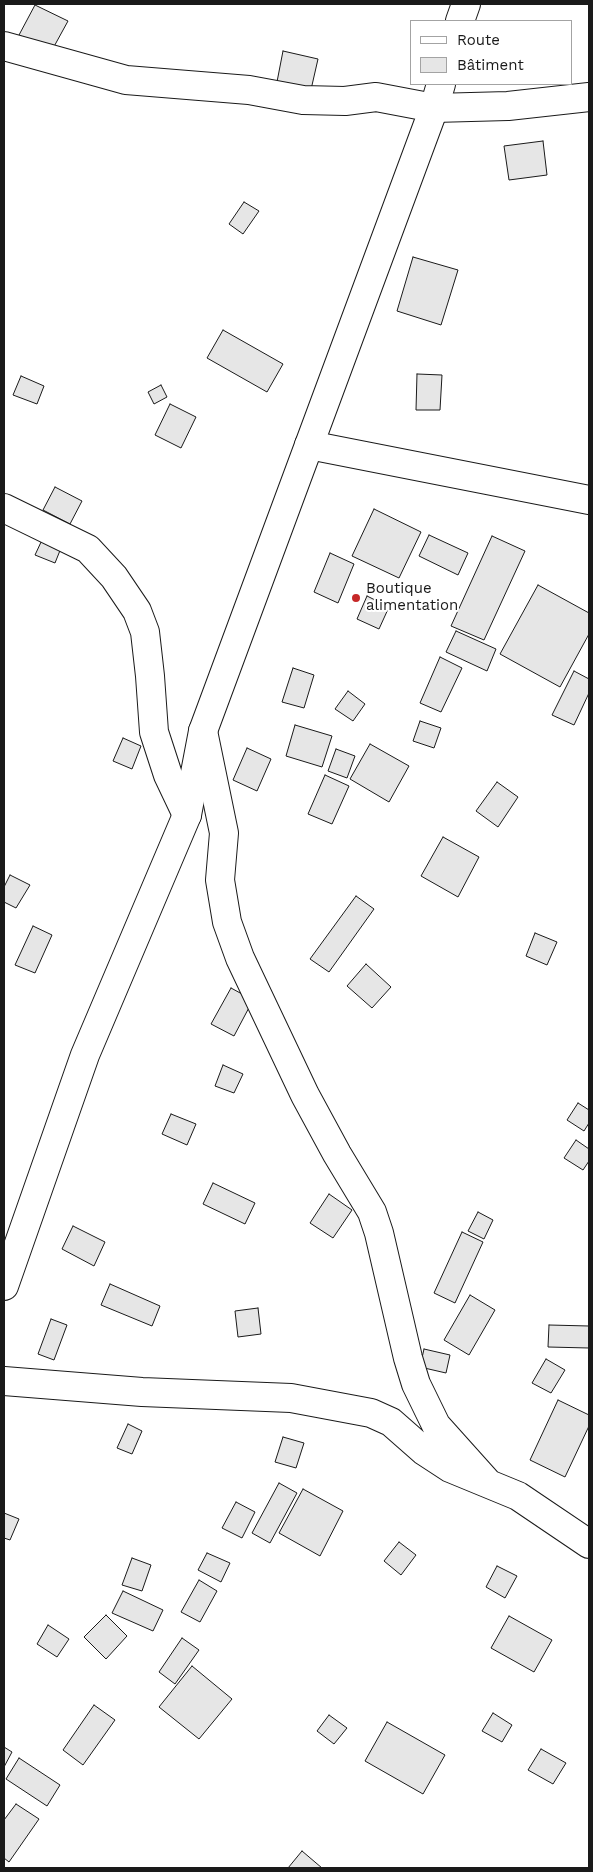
<!DOCTYPE html>
<meta charset="utf-8">
<style>
body{margin:0}
#map{position:relative;width:593px;height:1872px;overflow:hidden;background:#fff;font-family:"Work Sans",sans-serif}
canvas{display:block}
.frame{position:absolute;inset:0;border:5px solid #1a1a1a;pointer-events:none}
.legend{position:absolute;left:410px;top:20px;width:162px;height:65px;box-sizing:border-box;background:#fff;border:1px solid #a3a3a3;margin:0;padding:6px 9px;list-style:none;font-size:15px;color:#1a1a1a}
.legend li{display:flex;align-items:center;gap:10px;height:25px}
.legend b{width:25px;border:1px solid #a3a3a3}
</style>
<div id="map">
<canvas width="593" height="1872"></canvas>
<div class="frame"></div>
<ul class="legend">
<li><b style="height:6px;background:#fff"></b>Route</li>
<li><b style="height:14px;background:#e6e6e6"></b>Bâtiment</li>
</ul>
</div>
<script>
const ctx = document.querySelector('canvas').getContext('2d');
ctx.lineJoin = 'round';
function fill(path, color) { ctx.fillStyle = color; ctx.fill(path, 'evenodd'); }
const toPath = rows => new Path2D(rows.map(r => 'M' + r).join(''));
function strokePath(path, color, width, dash) { ctx.strokeStyle = color; ctx.lineWidth = width; ctx.lineCap = dash ? 'butt' : 'round'; ctx.setLineDash(dash || []); ctx.stroke(path); }
function write(font, color, halo, rows, align = 'center') {
  ctx.font = font + ' "Work Sans",sans-serif'; ctx.lineWidth = 4; ctx.setLineDash([]); ctx.textBaseline = 'middle'; ctx.strokeStyle = halo; ctx.fillStyle = color; for (const [text, x, y, turn = 0] of rows) {
    ctx.save(); ctx.translate(x, y); ctx.rotate((+turn || 0) * Math.PI / 180); ctx.textAlign = isNaN(turn) ? turn : align; if (halo) ctx.strokeText(text, 0, 0); ctx.fillText(text, 0, 0); ctx.restore();
  }
}
const building = toPath([
 [35,5,68,21,51,52,19,35,35,5],
 [283,51,318,59,310,94,276,87,283,51],
 [543,141,547,175,509,180,504,146,543,141],
 [244,202,259,211,243,234,229,224,244,202],
 [413,257,458,270,441,325,397,311,413,257],
 [223,330,283,364,267,392,207,358,223,330],
 [417,374,442,375,440,410,416,410,417,374],
 [21,376,44,386,37,404,13,395,21,376],
 [161,385,167,397,154,404,148,392,161,385],
 [170,404,196,417,181,448,155,435,170,404],
 [55,487,82,501,70,524,43,510,55,487],
 [374,509,421,532,399,578,352,556,374,509],
 [429,535,468,553,458,575,419,556,429,535],
 [492,536,525,551,484,640,451,626,492,536],
 [42,540,61,548,55,563,35,555,42,540],
 [330,553,354,564,338,603,314,592,330,553],
 [538,585,589,613,589,634,560,687,500,654,538,585],
 [367,596,389,607,379,629,357,619,367,596],
 [456,631,496,649,487,671,446,652,456,631],
 [440,657,462,668,441,712,420,703,440,657],
 [293,668,314,675,304,708,282,702,293,668],
 [574,671,589,679,589,693,574,725,552,715,574,671],
 [348,691,365,704,353,721,335,709,348,691],
 [420,721,441,728,434,748,413,741,420,721],
 [295,725,332,736,322,767,286,756,295,725],
 [123,738,141,746,132,769,113,761,123,738],
 [370,744,409,766,389,802,350,779,370,744],
 [247,748,271,759,257,791,233,780,247,748],
 [336,749,355,756,347,778,328,771,336,749],
 [325,775,349,786,332,824,308,814,325,775],
 [497,782,518,797,498,827,476,811,497,782],
 [443,837,479,857,458,897,421,876,443,837],
 [10,875,30,885,16,908,4,902,4,887,10,875],
 [356,896,374,909,329,972,310,959,356,896],
 [33,926,52,935,35,973,15,965,33,926],
 [535,933,557,942,547,965,526,956,535,933],
 [366,964,391,987,372,1008,347,986,366,964],
 [231,988,253,1000,234,1036,211,1024,231,988],
 [223,1065,243,1074,234,1093,215,1086,223,1065],
 [578,1103,589,1110,589,1123,584,1131,567,1120,578,1103],
 [171,1114,196,1124,187,1145,162,1134,171,1114],
 [576,1140,589,1149,589,1161,583,1170,564,1158,576,1140],
 [213,1183,255,1203,245,1224,203,1204,213,1183],
 [329,1194,352,1210,333,1238,310,1223,329,1194],
 [478,1212,493,1220,484,1239,468,1231,478,1212],
 [73,1226,105,1242,94,1266,62,1249,73,1226],
 [462,1232,483,1242,455,1303,434,1293,462,1232],
 [110,1284,160,1306,152,1326,101,1305,110,1284],
 [470,1295,495,1310,469,1355,444,1340,470,1295],
 [258,1308,261,1334,238,1337,235,1311,258,1308],
 [51,1319,67,1325,54,1360,38,1354,51,1319],
 [549,1325,589,1326,589,1348,548,1347,549,1325],
 [424,1349,450,1355,446,1373,420,1367,424,1349],
 [546,1359,565,1370,551,1393,532,1383,546,1359],
 [558,1400,589,1415,589,1426,565,1477,530,1460,558,1400],
 [128,1424,142,1431,132,1454,117,1448,128,1424],
 [283,1437,304,1443,296,1468,275,1462,283,1437],
 [279,1483,297,1493,270,1543,252,1533,279,1483],
 [303,1489,343,1511,320,1556,279,1533,303,1489],
 [236,1502,255,1512,242,1538,222,1528,236,1502],
 [4,1513,19,1519,10,1540,4,1538,4,1513],
 [399,1542,416,1555,401,1575,384,1561,399,1542],
 [207,1553,230,1563,221,1582,198,1570,207,1553],
 [132,1558,151,1565,142,1591,122,1585,132,1558],
 [497,1566,517,1576,505,1598,486,1587,497,1566],
 [199,1580,217,1591,200,1622,181,1612,199,1580],
 [123,1591,163,1610,153,1631,112,1613,123,1591],
 [106,1615,127,1636,106,1659,84,1637,106,1615],
 [509,1616,552,1640,534,1672,491,1648,509,1616],
 [48,1625,69,1639,57,1657,37,1644,48,1625],
 [182,1638,199,1650,175,1684,159,1672,182,1638],
 [192,1666,232,1699,199,1739,159,1707,192,1666],
 [94,1705,115,1720,83,1765,63,1750,94,1705],
 [493,1713,512,1725,502,1742,482,1731,493,1713],
 [329,1715,347,1728,334,1744,317,1731,329,1715],
 [387,1722,445,1755,423,1794,365,1761,387,1722],
 [4,1747,12,1752,4,1767,4,1747],
 [541,1749,566,1763,553,1784,528,1770,541,1749],
 [19,1758,60,1785,47,1806,6,1779,19,1758],
 [16,1804,39,1819,9,1862,4,1858,4,1820,16,1804],
 [302,1851,322,1868,288,1868,302,1851]
]);
const minor = toPath([
 [4,46,126,80,249,90,303,100,345,101,376,97,434,108,508,106,589,97],
 [309,445,589,500],
 [4,508,88,549,114,577,137,611,145,632,150,676,154,732,168,775,187,815],
 [203,731,224,833,220,880,227,922,240,958,305,1095,337,1154,372,1212,379,1233,408,1358,416,1384,436,1425,488,1483],
 [4,1381,142,1392,291,1398,371,1413,391,1422,424,1451,450,1468,518,1496,589,1544]
]);
const tertiary = toPath([
 [460,21,466,4],
 [4,1286,85,1055,187,815,203,731,434,108,441,84]
]);
const markers = [
 [356,598,5,"#c62828"]
];
const poiNames = [
 ["Boutique",366,589],
 ["alimentation",366,606]
];
fill(building, '#e6e6e6');
strokePath(building, '#1a1a1a', 1);
strokePath(minor, '#1a1a1a', 30);
strokePath(tertiary, '#1a1a1a', 30);
strokePath(minor, '#fff', 28);
strokePath(tertiary, '#fff', 28);
for (const [x, y, r, color] of markers) { const dot = new Path2D(); dot.arc(x, y, r, 0, 2 * Math.PI); ctx.fillStyle = color; ctx.fill(dot); strokePath(dot, '#fff', 2); }
write('15px', '#1a1a1a', '#fff', poiNames, 'left');
</script>
